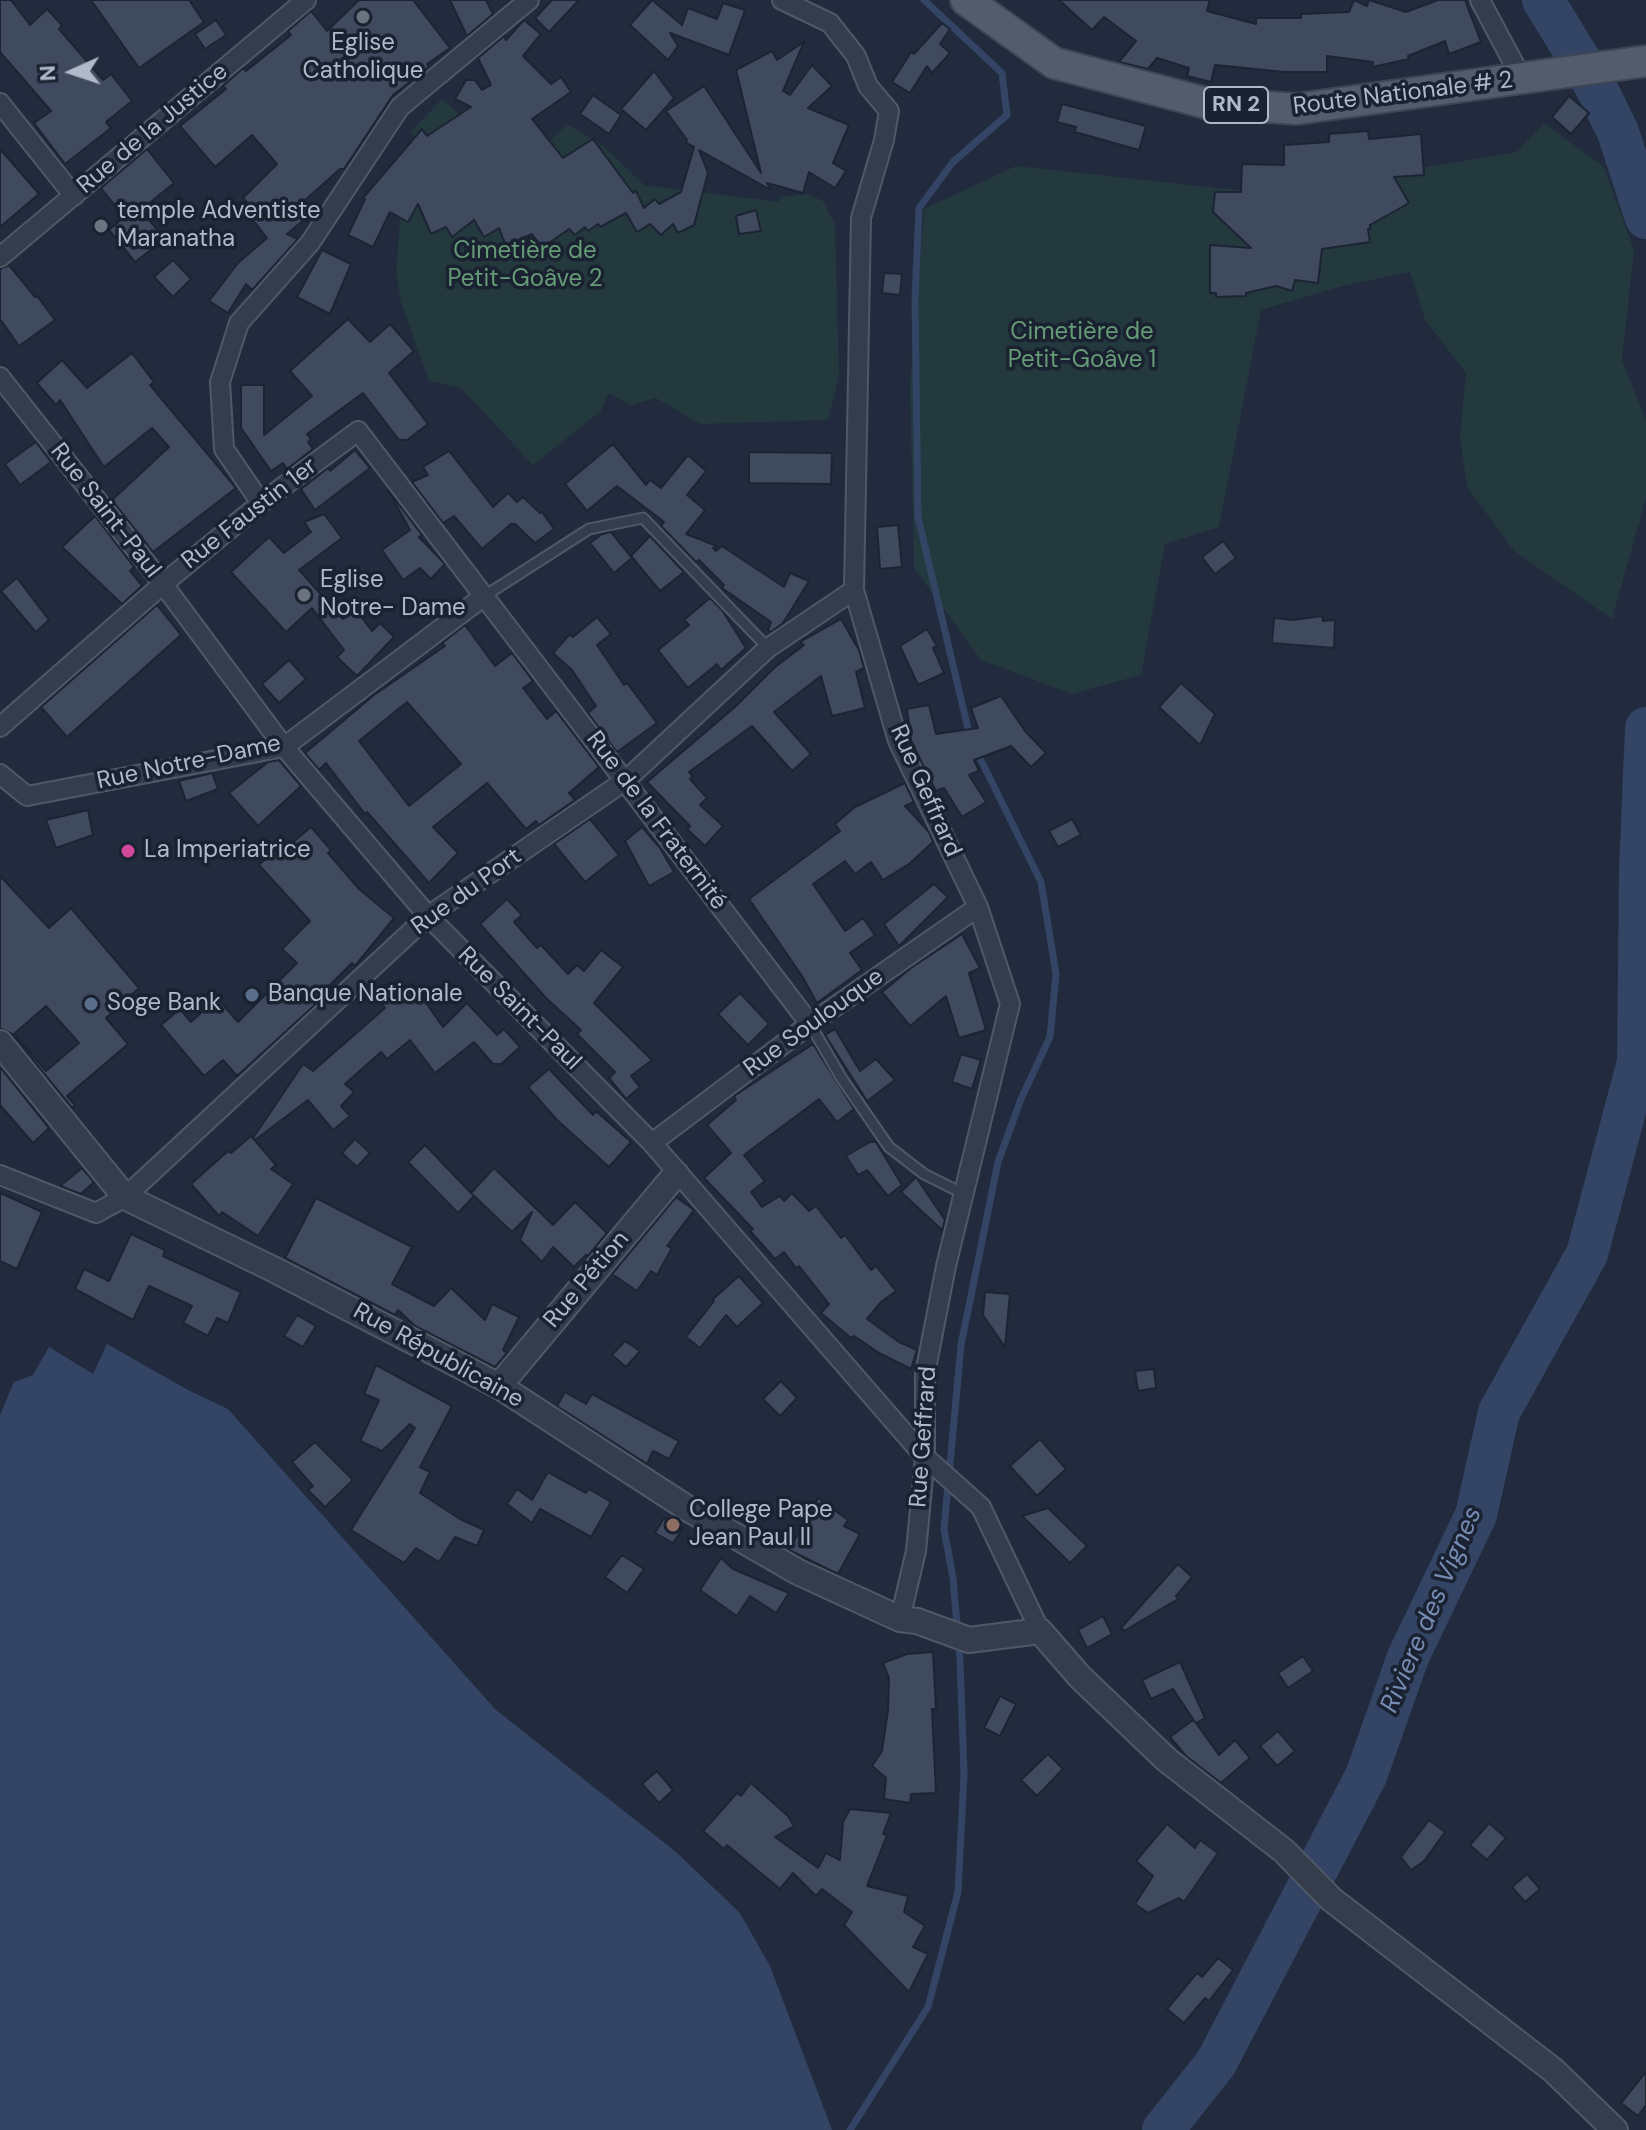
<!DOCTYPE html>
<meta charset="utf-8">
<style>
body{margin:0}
#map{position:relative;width:1646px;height:2130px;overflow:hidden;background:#212b3d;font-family:"DM Sans",sans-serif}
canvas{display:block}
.north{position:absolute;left:32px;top:32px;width:80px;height:80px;-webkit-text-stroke:6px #1a2232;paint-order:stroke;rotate:267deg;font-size:22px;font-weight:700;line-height:32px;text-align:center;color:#b0b8c9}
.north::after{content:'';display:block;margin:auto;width:28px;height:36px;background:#b0b8c9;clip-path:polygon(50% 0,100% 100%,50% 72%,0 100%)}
</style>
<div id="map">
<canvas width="1646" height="2130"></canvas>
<div class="north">N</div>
</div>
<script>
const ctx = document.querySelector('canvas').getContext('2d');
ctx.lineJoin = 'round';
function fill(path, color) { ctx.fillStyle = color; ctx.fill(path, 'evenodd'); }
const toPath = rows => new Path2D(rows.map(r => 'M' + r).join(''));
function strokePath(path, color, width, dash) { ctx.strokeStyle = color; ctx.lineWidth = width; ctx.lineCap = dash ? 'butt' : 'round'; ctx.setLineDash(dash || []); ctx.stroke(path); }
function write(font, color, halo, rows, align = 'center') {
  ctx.font = font + ' "DM Sans",sans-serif'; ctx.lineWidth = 7; ctx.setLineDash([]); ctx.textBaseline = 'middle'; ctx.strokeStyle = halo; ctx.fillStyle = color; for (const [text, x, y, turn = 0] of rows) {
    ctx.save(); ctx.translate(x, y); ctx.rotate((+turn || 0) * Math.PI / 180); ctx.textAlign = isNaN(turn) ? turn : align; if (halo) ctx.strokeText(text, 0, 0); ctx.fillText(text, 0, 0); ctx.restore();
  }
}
const green = toPath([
 [442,99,458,113,549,142,567,124,605,147,644,185,778,202,781,197,806,194,823,201,835,225,839,375,828,420,700,424,656,398,631,405,608,393,601,411,533,465,461,388,429,381,401,302,396,273,401,208,435,160,410,132],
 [1544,123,1604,167,1634,250,1622,360,1646,420,1646,498,1612,619,1514,551,1467,487,1460,437,1466,373,1425,320,1410,272,1342,286,1261,310,1219,527,1165,544,1141,675,1072,694,981,660,914,568,910,384,924,209,1016,166,1245,191,1380,175,1517,152]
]);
const water = toPath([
 [107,1344,188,1390,228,1409,496,1710,676,1852,740,1913,770,1966,832,2130,0,2130,0,1415,14,1382,33,1375,49,1347,93,1374]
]);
const stream = toPath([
 [924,0,1002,73,1007,115,953,162,919,208,915,299,918,517,970,737],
 [850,2130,928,2007,958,1892,964,1775,960,1660,953,1578,944,1529,961,1345,998,1162,1021,1099,1050,1037,1056,974,1041,882,977,752]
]);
const river = toPath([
 [1543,0,1595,85,1618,132,1646,218],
 [1163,2130,1216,2063,1366,1776,1408,1657,1476,1515,1499,1412,1587,1254,1638,1062,1640,871,1646,728]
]);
const building = toPath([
 [0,0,11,0,30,25,47,9,62,25,59,29,103,80,111,74,132,101,106,122,111,128,65,164,34,123,51,111,0,52,0,0],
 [91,0,189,0,204,22,139,68,91,0],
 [359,0,413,0,450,48,427,64,429,67,393,95,344,169,340,169,302,203,311,214,287,234,298,239,252,290,246,284,228,313,209,301,238,263,267,238,250,216,257,219,260,216,243,198,277,164,252,135,215,167,180,126,226,89,223,86,243,68,246,71,291,35,288,31,311,11,327,31,359,0],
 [450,0,486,0,493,14,467,36,450,0],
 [552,0,579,0,549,32,535,18,552,0],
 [652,0,682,25,688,8,717,19,723,3,745,10,729,55,670,33,678,46,668,60,630,25,652,0],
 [1059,0,1210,0,1207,11,1256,24,1256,18,1301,18,1301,14,1349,12,1354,0,1367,6,1369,0,1406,12,1438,0,1465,0,1481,42,1449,54,1445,41,1408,56,1409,59,1372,67,1373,62,1327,56,1327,72,1284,72,1215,65,1211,82,1187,76,1189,68,1157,58,1148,69,1119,62,1136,41,1104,17,1092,30,1059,0],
 [216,20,226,35,205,49,195,34,216,20],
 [524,20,541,34,523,56,551,84,561,77,571,92,532,119,563,158,593,139,633,193,636,191,644,208,655,199,659,204,681,192,694,147,686,143,687,140,666,111,704,86,761,173,736,70,772,51,777,60,804,42,783,91,790,95,812,65,832,86,808,108,849,125,833,163,846,171,835,188,809,172,803,193,767,183,771,190,699,150,708,173,694,225,678,233,673,224,661,235,650,224,637,232,626,213,600,227,598,224,588,231,585,227,575,235,569,229,542,248,532,234,506,246,499,228,484,237,474,220,452,237,446,227,431,234,418,204,408,222,390,212,373,247,348,235,365,199,363,198,422,129,427,136,471,107,455,99,466,80,475,80,482,90,491,85,478,58,504,36,506,40,524,20],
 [942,23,950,29,940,44,950,53,932,73,927,66,910,93,892,82,911,52,914,54,942,23],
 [654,71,674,98,646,130,621,109,654,71],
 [593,95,621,115,609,134,580,114,593,95],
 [1569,96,1589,113,1571,134,1552,117,1569,96],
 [1062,104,1146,126,1139,150,1075,132,1076,127,1057,122,1062,104],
 [1368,131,1369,139,1421,134,1424,175,1394,177,1409,203,1370,225,1370,229,1368,229,1370,242,1322,249,1318,283,1295,280,1292,291,1276,286,1246,293,1246,296,1216,297,1216,293,1210,293,1210,245,1251,248,1213,212,1215,192,1241,192,1242,164,1284,165,1284,145,1329,142,1329,134,1368,131],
 [0,149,39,194,0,227,0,149],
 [147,149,174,183,141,210,165,239,135,262,109,230,124,217,101,188,147,149],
 [756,210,761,231,739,234,736,216,756,210],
 [322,250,351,264,330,314,297,297,322,250],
 [173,260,191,279,173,297,154,277,173,260],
 [9,265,35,297,37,296,55,320,19,346,0,319,0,269,9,265],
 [884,273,902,274,900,295,882,293,884,273],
 [348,319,370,342,390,324,414,351,389,373,428,424,407,440,399,440,363,393,307,434,311,439,308,442,313,449,287,469,283,463,271,471,241,428,241,385,264,385,264,435,312,396,290,371,348,319],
 [132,353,154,382,150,385,236,488,153,552,112,500,169,447,152,428,104,467,60,400,56,405,37,383,62,360,87,388,132,353],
 [36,442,51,462,20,485,5,464,36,442],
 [613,444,646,485,650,480,661,488,688,455,706,471,687,495,705,510,686,534,717,546,713,548,716,551,722,546,784,587,790,573,809,581,783,623,771,632,768,630,771,622,722,588,724,585,699,560,696,562,661,526,664,522,617,486,587,511,565,484,613,444],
 [355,450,370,468,315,510,301,489,328,468,330,471,355,450],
 [449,451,493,507,508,493,517,502,523,497,540,513,542,512,554,529,535,543,515,524,511,524,482,549,454,516,443,523,412,482,428,475,423,467,449,451],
 [749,452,832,453,831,484,749,483,749,452],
 [388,490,422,535,419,537,445,564,431,579,420,568,403,580,382,550,410,530,388,490],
 [324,514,342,538,299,570,343,619,356,610,372,631,380,623,394,637,357,676,337,657,344,650,312,608,286,632,231,572,269,537,284,553,311,532,304,522,324,514],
 [95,516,134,567,130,571,142,586,122,604,62,547,95,516],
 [898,525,902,567,880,569,877,527,898,525],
 [611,532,632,558,614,573,590,543,602,534,611,532],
 [650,536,684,572,660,591,631,556,650,536],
 [1223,541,1236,558,1215,574,1202,557,1223,541],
 [17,578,49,620,36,632,1,591,17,578],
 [710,598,722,610,746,648,721,670,717,664,688,688,658,650,689,625,684,620,710,598],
 [157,605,181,635,67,737,41,707,157,605],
 [1322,616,1323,621,1335,620,1334,648,1272,643,1274,618,1293,620,1322,616],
 [597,617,611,634,597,645,624,685,627,683,657,723,617,752,588,713,596,706,572,670,553,653,570,634,573,637,597,617],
 [841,619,859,650,864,668,856,672,865,708,832,716,821,676,774,712,811,754,792,771,752,726,689,772,693,776,690,779,707,798,700,805,723,826,705,846,687,829,690,826,647,782,735,707,774,668,804,645,800,642,841,619],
 [465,625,495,666,512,653,533,681,523,688,547,719,556,711,599,767,569,793,575,800,539,825,536,821,526,829,487,783,433,827,458,853,429,883,367,812,365,814,326,763,319,770,305,753,374,695,445,646,442,643,465,625],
 [407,702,461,764,409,806,359,741,407,702],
 [927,629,937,646,933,648,944,673,918,685,900,646,927,629],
 [289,660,306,679,279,703,262,684,289,660],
 [1181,683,1215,714,1200,745,1159,707,1181,683],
 [1001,696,1025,731,1046,753,1031,767,1011,746,974,760,979,771,969,775,986,802,962,817,944,788,936,791,911,741,907,709,929,705,936,734,978,728,971,708,1001,696],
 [279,760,301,786,258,826,229,793,268,762,279,760],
 [212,773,218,789,186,801,179,781,212,773],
 [905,783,914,802,905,806,929,832,933,842,909,864,883,880,871,862,855,874,845,861,813,884,845,931,863,918,875,935,850,953,862,970,817,1003,802,976,749,899,840,831,835,824,855,807,905,783],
 [88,810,93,835,56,848,46,820,88,810],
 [590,819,619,855,585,882,554,844,590,819],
 [1072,819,1081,835,1058,847,1049,831,1072,819],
 [311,827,331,850,328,853,359,889,394,918,355,966,352,963,315,1000,317,1003,237,1076,223,1060,204,1076,161,1025,180,1009,191,1022,217,998,238,1022,297,963,282,949,310,921,259,865,277,848,281,852,311,827],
 [642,827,660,848,674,872,649,886,625,841,642,827],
 [0,876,49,928,71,908,139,988,106,1018,128,1044,67,1096,75,1105,72,1108,12,1034,0,1028,0,876],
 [46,1006,79,1043,46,1071,14,1034,46,1006],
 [934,884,948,897,899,946,884,924,934,884],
 [507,899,522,915,514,922,537,948,541,945,568,974,577,965,584,971,601,950,623,967,594,1003,652,1060,631,1076,640,1087,626,1099,609,1078,615,1072,577,1034,581,1030,547,999,480,924,507,899],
 [962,934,980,968,969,973,986,1030,959,1038,946,996,910,1026,882,992,911,968,962,934],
 [412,983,443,1027,467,1003,497,1035,504,1029,520,1047,501,1064,493,1064,474,1042,435,1073,410,1040,387,1059,381,1052,345,1084,354,1092,341,1106,350,1116,333,1130,308,1100,255,1140,253,1138,303,1064,313,1071,385,1008,382,1004,412,983],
 [740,993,769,1024,748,1045,718,1014,740,993],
 [835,1029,860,1071,876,1059,895,1080,867,1101,825,1035,835,1029],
 [813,1044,854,1109,837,1122,819,1099,744,1155,765,1181,751,1192,762,1207,780,1196,784,1201,792,1193,809,1211,816,1206,841,1238,845,1235,871,1270,876,1266,896,1291,881,1302,867,1319,899,1342,917,1350,911,1369,879,1353,854,1336,851,1338,821,1313,829,1304,799,1266,796,1268,784,1252,775,1259,750,1231,753,1229,704,1178,731,1153,707,1125,736,1100,734,1096,813,1044],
 [961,1054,981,1060,972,1089,952,1082,961,1054],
 [0,1067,49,1128,33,1143,0,1105,0,1067],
 [549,1069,593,1115,596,1111,631,1142,609,1167,557,1120,528,1087,549,1069],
 [251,1136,276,1165,271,1169,293,1184,258,1236,222,1212,219,1216,191,1184,228,1151,231,1153,251,1136],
 [355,1139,370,1153,357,1167,342,1153,355,1139],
 [870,1142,876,1142,902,1185,888,1196,867,1170,858,1175,846,1156,870,1142],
 [425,1145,471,1193,494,1168,553,1225,575,1202,607,1233,588,1256,586,1255,574,1267,553,1247,542,1262,520,1240,532,1212,512,1232,472,1194,474,1196,458,1213,408,1162,425,1145],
 [82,1168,94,1182,81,1194,60,1186,82,1168],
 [916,1177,945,1220,942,1230,901,1192,916,1177],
 [0,1193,42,1212,17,1269,0,1261,0,1193],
 [676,1197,694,1210,667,1246,672,1248,657,1275,651,1271,637,1291,612,1274,676,1197],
 [316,1198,412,1247,392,1284,434,1306,451,1288,485,1320,492,1304,519,1317,503,1350,507,1353,495,1367,415,1326,398,1310,395,1315,285,1258,316,1198],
 [131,1234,165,1250,163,1256,241,1292,228,1323,217,1318,208,1336,183,1323,192,1306,149,1286,133,1320,75,1289,84,1269,109,1281,131,1234],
 [739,1276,763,1303,737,1327,726,1315,700,1348,686,1337,714,1301,713,1299,739,1276],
 [985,1292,1010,1294,1005,1347,983,1315,985,1292],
 [297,1315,316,1326,303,1347,284,1336,297,1315],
 [625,1341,640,1351,626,1367,612,1355,625,1341],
 [376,1365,452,1406,420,1467,430,1472,420,1493,460,1519,484,1530,477,1546,455,1537,439,1562,416,1548,404,1563,351,1530,415,1428,410,1424,382,1451,360,1441,379,1400,364,1394,376,1365],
 [1154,1369,1156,1388,1138,1391,1135,1371,1154,1369],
 [781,1381,797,1398,780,1416,763,1399,781,1381],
 [565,1392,586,1404,592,1394,679,1441,669,1459,653,1451,647,1464,557,1406,565,1392],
 [1040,1439,1066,1469,1037,1496,1010,1466,1040,1439],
 [315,1442,353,1480,325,1507,308,1490,313,1486,292,1462,315,1442],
 [548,1472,586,1493,589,1489,611,1502,591,1537,540,1509,532,1523,507,1504,517,1489,532,1500,548,1472],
 [818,1498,848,1520,844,1526,860,1534,838,1574,789,1550,818,1498],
 [1048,1508,1087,1546,1070,1563,1022,1516,1048,1508],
 [664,1518,683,1528,673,1543,655,1533,664,1518],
 [622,1555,644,1569,627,1593,605,1577,622,1555],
 [721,1558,733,1569,789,1593,776,1613,750,1596,737,1616,700,1590,721,1558],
 [1178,1564,1192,1577,1176,1596,1178,1599,1124,1631,1121,1628,1178,1564],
 [1103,1616,1112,1634,1087,1648,1078,1630,1103,1616],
 [933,1652,936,1709,932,1709,936,1793,911,1794,910,1803,884,1799,886,1778,872,1766,882,1751,888,1710,889,1678,883,1663,907,1654,933,1652],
 [1303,1656,1313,1671,1288,1688,1278,1673,1303,1656],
 [1180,1662,1205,1718,1196,1723,1219,1755,1235,1740,1250,1758,1221,1783,1186,1756,1170,1737,1193,1720,1195,1722,1173,1689,1151,1699,1142,1680,1180,1662],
 [1000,1696,1016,1704,1000,1736,984,1728,1000,1696],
 [1278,1731,1295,1751,1277,1766,1260,1746,1278,1731],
 [1048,1754,1063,1769,1037,1796,1021,1780,1048,1754],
 [657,1771,673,1790,659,1803,642,1784,657,1771],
 [751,1783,788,1816,794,1826,775,1837,818,1868,826,1853,840,1860,843,1822,850,1809,891,1813,883,1834,887,1835,867,1886,908,1896,904,1912,925,1926,913,1947,928,1954,909,1992,844,1925,852,1912,822,1889,816,1896,793,1873,780,1889,727,1845,724,1849,703,1831,737,1793,741,1796,751,1783],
 [1429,1820,1445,1832,1424,1861,1411,1870,1401,1857,1429,1820],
 [1489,1823,1506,1838,1487,1860,1470,1845,1489,1823],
 [1167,1824,1195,1848,1200,1840,1218,1853,1184,1902,1179,1898,1148,1913,1135,1904,1153,1876,1136,1861,1167,1824],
 [1527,1874,1540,1889,1525,1902,1512,1887,1527,1874],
 [1218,1958,1233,1970,1209,2001,1205,1998,1184,2023,1167,2009,1197,1973,1202,1977,1218,1958],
 [1646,2072,1646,2105,1638,2116,1621,2103,1646,2072]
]);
const service = toPath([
 [483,597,589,529,643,518,768,648],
 [810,1024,842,1079,889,1147,924,1174,964,1194]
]);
const minor = toPath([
 [782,0,830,23,856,56,868,86,889,111,884,140,861,218,854,590,898,741,978,907,1010,1004,946,1266,925,1374,925,1457,916,1551,900,1619],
 [1480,0,1522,79],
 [0,103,74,196],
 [0,257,306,0],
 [0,377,163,584,284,747,428,916,652,1143,925,1457,981,1507,1040,1631],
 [261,503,224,449,220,382,239,323,310,243,400,107,529,0],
 [0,727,163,584,261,503,358,431,810,1024],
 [0,774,27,796,284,747,483,597],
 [652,1143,810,1024,978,907],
 [0,1175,96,1213,125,1197,428,916,626,780,768,648,854,590]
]);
const tertiary = toPath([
 [0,1043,125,1197,275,1270,499,1386,687,1508,798,1572,900,1619,917,1621,969,1640,1040,1631,1080,1677,1167,1760,1284,1851,1331,1899,1553,2070,1615,2130],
 [499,1386,676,1174]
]);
const primary = toPath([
 [966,0,1054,63,1206,103,1297,109,1646,61]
]);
const markers = [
 [363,17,8,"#6b7280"],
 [101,226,8,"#6b7280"],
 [304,595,8,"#6b7280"],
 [128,851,8,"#d1479c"],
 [252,995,8,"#5c6f8a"],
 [91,1004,8,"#5c6f8a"],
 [673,1525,8,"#8d6e63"]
];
const shields = [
 [1236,105,64]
];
const shieldNames = [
 ["RN 2",1236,105]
];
const poiNames = [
 ["Eglise",363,44,"center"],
 ["Catholique",363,72,"center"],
 ["temple Adventiste",117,212],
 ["Maranatha",117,240],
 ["Eglise",320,581],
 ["Notre- Dame",320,609],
 ["La Imperiatrice",144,851],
 ["Banque Nationale",268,995],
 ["Soge Bank",107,1004],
 ["College Pape",689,1511],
 ["Jean Paul II",689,1539]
];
const streetNames = [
 ["Route Nationale # 2",1403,94,-7],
 ["Rue de la Justice",153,129,-40],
 ["Rue Saint-Paul",105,511,52],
 ["Rue Faustin 1er",250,514,-38],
 ["Rue Notre-Dame",189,763,-12],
 ["Rue Geffrard",925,791,66],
 ["Rue de la Fraternité",656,821,53],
 ["Rue du Port",467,892,-36],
 ["Rue Saint-Paul",519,1009,45],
 ["Rue Soulouque",814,1023,-36],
 ["Rue Pétion",587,1280,-50],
 ["Rue Républicaine",438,1356,29],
 ["Rue Geffrard",924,1437,-86]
];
const parkNames = [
 ["Cimetière de",525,252],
 ["Petit-Goâve 2",525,280],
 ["Cimetière de",1082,333],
 ["Petit-Goâve 1",1082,361]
];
const waterNames = [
 ["Riviere des Vignes",1432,1610,-67]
];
fill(green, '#23393e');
fill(water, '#334465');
strokePath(stream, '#334465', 7);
strokePath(river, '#334465', 42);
fill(building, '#3f4a5f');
strokePath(building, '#1c2434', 2);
strokePath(service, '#505868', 13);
strokePath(minor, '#505868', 22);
strokePath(tertiary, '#505868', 28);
strokePath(primary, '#3e4656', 34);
strokePath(service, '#353d4d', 9);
strokePath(minor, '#353d4d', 18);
strokePath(tertiary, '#353d4d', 24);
strokePath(primary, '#535c6d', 30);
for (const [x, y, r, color] of markers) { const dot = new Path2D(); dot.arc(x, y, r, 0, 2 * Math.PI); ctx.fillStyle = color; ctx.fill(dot); strokePath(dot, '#1a2232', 3); }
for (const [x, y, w] of shields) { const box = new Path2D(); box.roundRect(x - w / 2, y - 18, w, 36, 6); ctx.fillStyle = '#1a2232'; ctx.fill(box); strokePath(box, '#b0b8c9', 2); }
write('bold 22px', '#b0b8c9', null, shieldNames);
write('24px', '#b0b8c9', '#1a2232', poiNames, 'left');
write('24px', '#b0b8c9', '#1a2232', streetNames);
write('24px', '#659b76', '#1a2232', parkNames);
write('italic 26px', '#758bb2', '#1a2232', waterNames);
</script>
